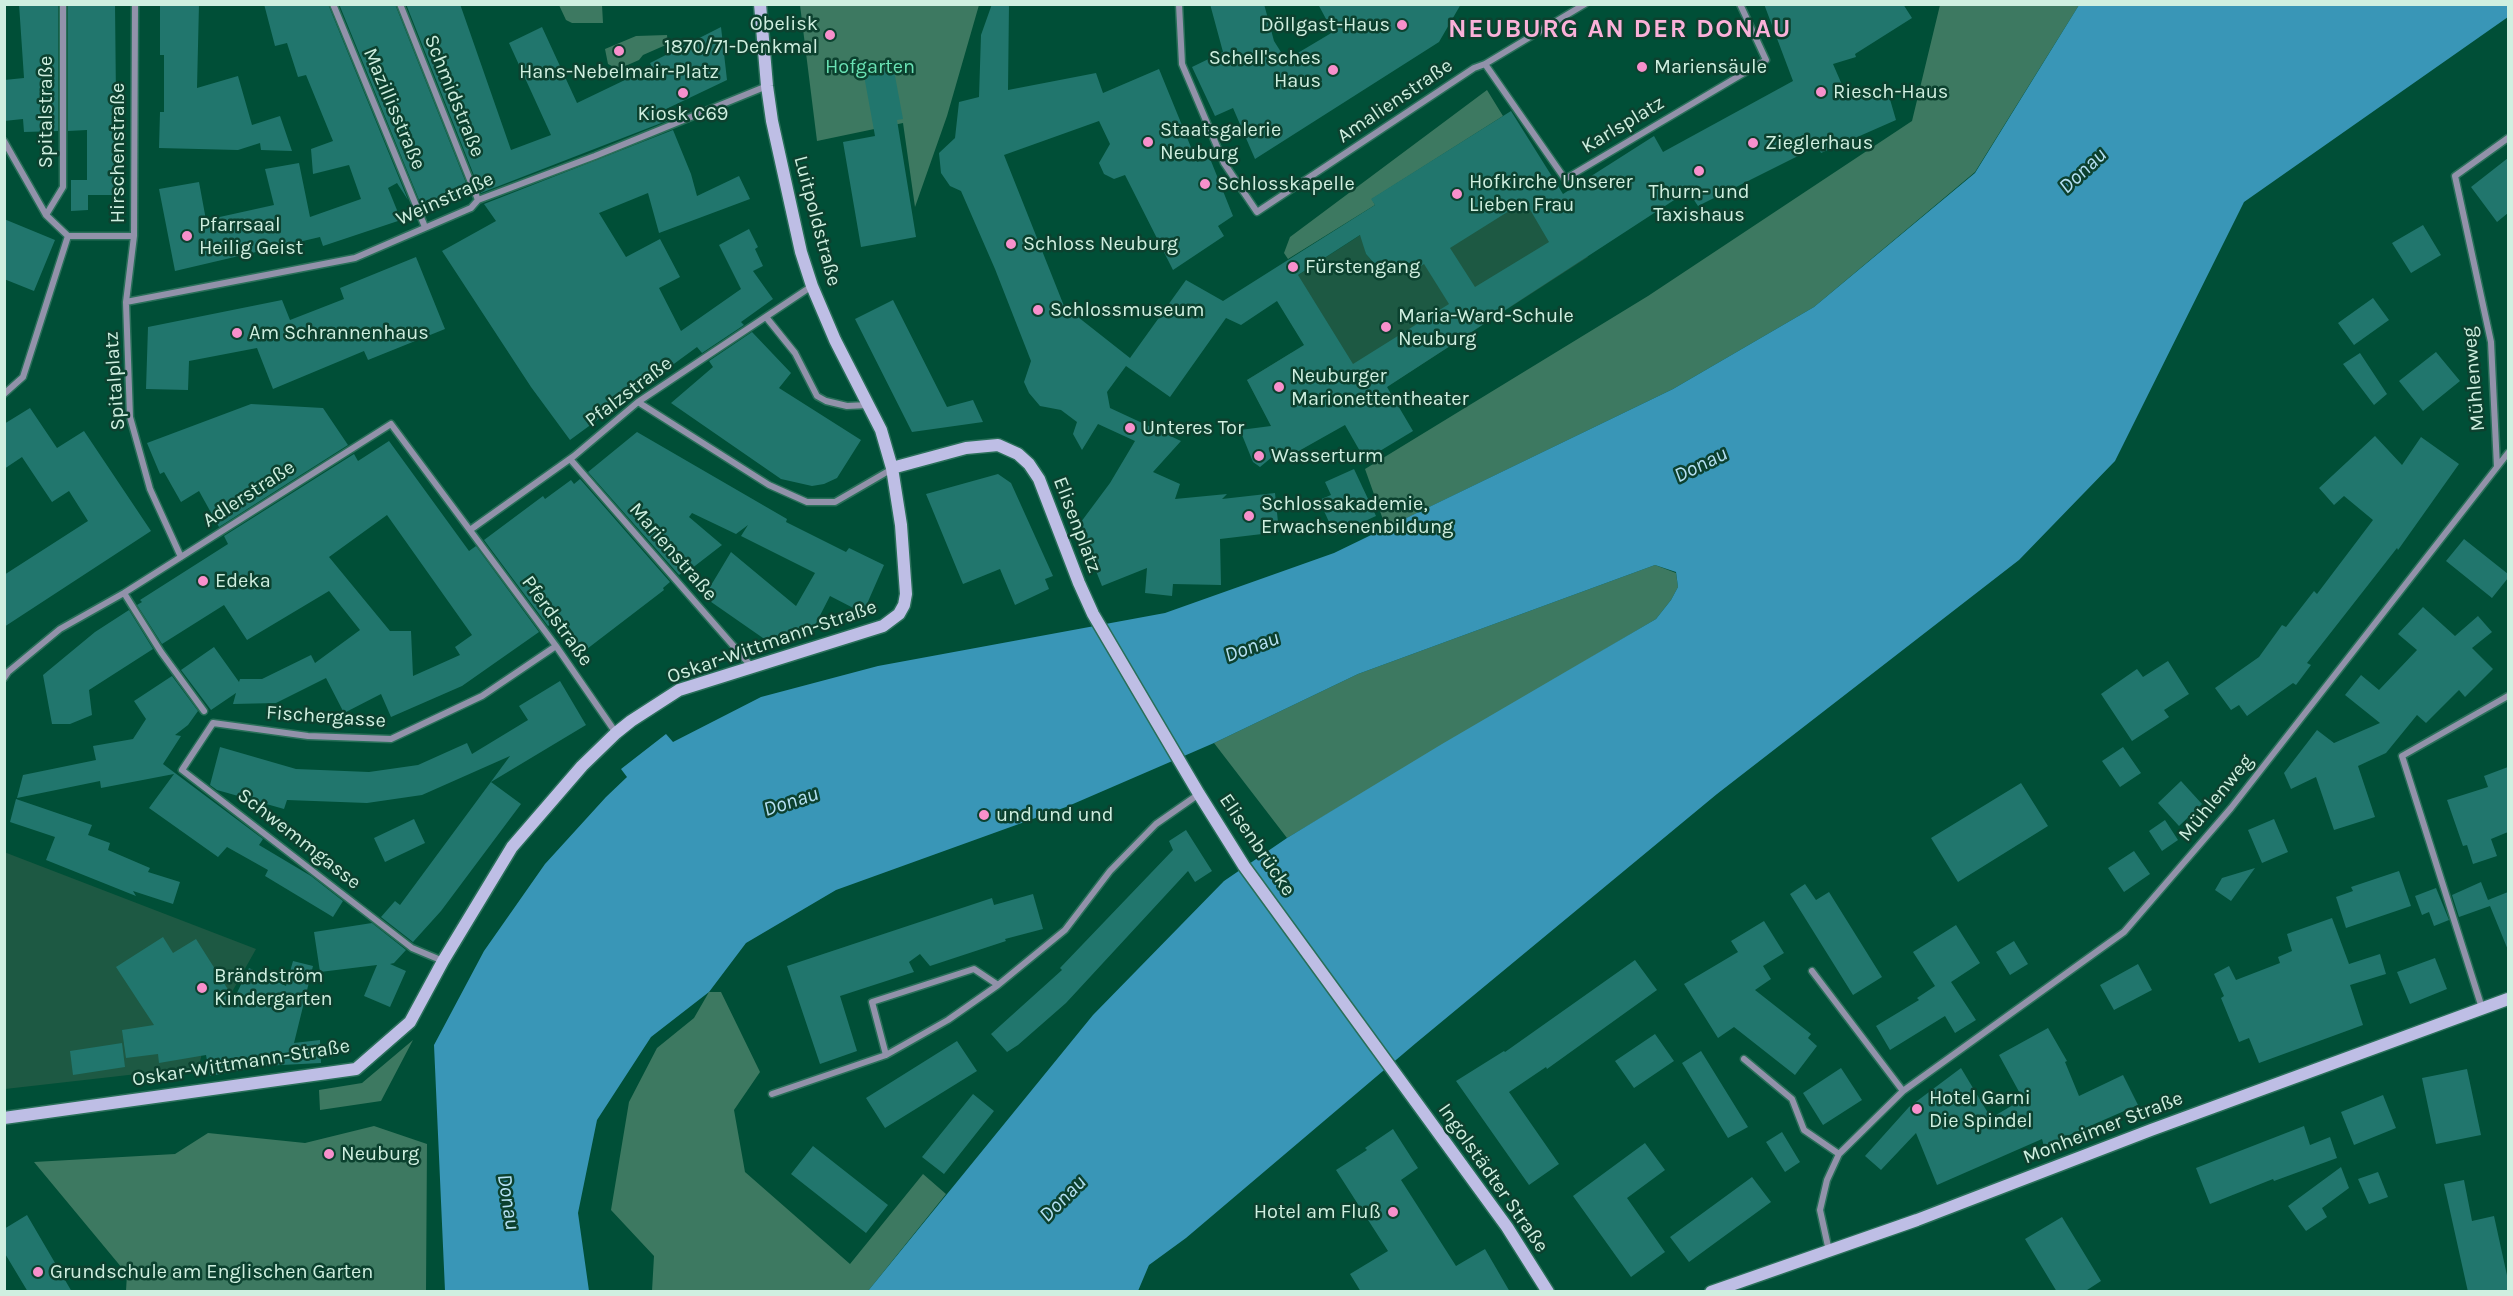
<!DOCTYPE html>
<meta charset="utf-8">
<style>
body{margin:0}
#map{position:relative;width:2513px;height:1296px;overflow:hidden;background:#004f37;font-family:Karla,sans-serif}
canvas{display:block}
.frame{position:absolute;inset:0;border:6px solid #cfefe0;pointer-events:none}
</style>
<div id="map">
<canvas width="2513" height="1296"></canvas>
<div class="frame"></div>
</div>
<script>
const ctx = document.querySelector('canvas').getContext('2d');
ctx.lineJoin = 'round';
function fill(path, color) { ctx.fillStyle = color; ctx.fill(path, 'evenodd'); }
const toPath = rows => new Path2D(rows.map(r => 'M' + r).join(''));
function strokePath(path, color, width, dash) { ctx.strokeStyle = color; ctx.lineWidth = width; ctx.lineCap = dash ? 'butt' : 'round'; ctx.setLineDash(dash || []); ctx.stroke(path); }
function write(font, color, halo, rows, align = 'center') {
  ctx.font = font + ' Karla,sans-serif'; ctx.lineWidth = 5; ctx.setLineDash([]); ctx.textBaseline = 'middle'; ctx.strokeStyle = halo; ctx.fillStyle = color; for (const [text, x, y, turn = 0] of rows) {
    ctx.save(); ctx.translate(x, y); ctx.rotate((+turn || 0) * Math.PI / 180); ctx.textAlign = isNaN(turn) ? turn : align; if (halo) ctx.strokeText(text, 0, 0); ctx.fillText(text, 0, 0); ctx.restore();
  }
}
const built = toPath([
 [1543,189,1588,257,1331,423,1335,430,1288,457,1247,380,1291,353,1302,370,1315,362,1272,292,1362,234,1366,254,1373,262,1384,269,1396,268,1407,264,1412,270],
 [4,852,256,949,204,1042,199,1067,5,1089]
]);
const green = toPath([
 [559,5,602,5,603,23,572,23,566,20],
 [800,5,979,5,947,116,915,207,903,123,817,141],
 [1940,5,2079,5,1975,172,1814,307,1673,389,1386,528,1365,469,1648,296,1912,121],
 [667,35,668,44,643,55,639,60,623,67,614,67,608,64,605,49,636,36],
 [1487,90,1503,116,1372,199,1375,205,1288,259,1284,253,1290,237],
 [1655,565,1676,573,1678,587,1671,600,1656,619,1287,838,1214,743,1358,674],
 [709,992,721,992,760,1072,734,1110,745,1172,850,1264,923,1174,946,1194,868,1291,652,1291,654,1256,611,1210,629,1102,657,1048,694,1018],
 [413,1040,381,1101,320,1110,319,1090,362,1083],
 [374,1126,427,1144,426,1291,126,1291,127,1274,34,1162,175,1154,208,1133,305,1143]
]);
const water = toPath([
 [2079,5,2508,5,2508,17,2244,202,2115,461,2019,560,1717,794,1416,1043,1186,1238,1149,1265,1138,1291,868,1291,1093,1015,1224,881,1287,838,1442,744,1656,619,1671,600,1678,587,1676,572,1655,565,1358,674,1214,743,1066,807,836,890,746,943,709,992,651,1037,597,1120,578,1213,589,1291,445,1291,434,1045,484,951,545,864,606,797,627,777,621,769,666,734,673,742,761,697,878,666,1165,613,1334,553,1673,389,1814,307,1975,173]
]);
const building = toPath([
 [19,4,58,4,58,131,24,132,23,119,4,121,4,80,24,78],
 [68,4,115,4,117,195,88,195,88,210,71,211,71,180,87,180,87,130,68,131],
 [160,4,199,4,197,88,238,76,252,125,280,116,292,151,261,150,260,143,238,150,159,148,160,112,164,112,164,55,160,55],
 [264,4,328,4,408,200,397,183,388,188,401,220,323,246,320,237,175,271,159,189,199,182,206,220,274,205,265,169,299,163,310,217,361,199,349,165,313,174,311,149,333,141,306,75,298,77,287,43,275,46],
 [339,4,395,4,470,193,424,212],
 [406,4,460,4,511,150,551,135,509,43,542,27,577,103,652,67,650,63,721,27,727,80,664,110,669,120,481,193],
 [992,4,1009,4,1008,90,1096,73,1103,93,1159,69,1197,162,1209,156,1233,216,1218,226,1224,236,1173,270,1125,175,1114,179,1104,174,1099,163,1110,144,1099,121,1004,155,1064,306,1130,358,1186,280,1223,301,1375,205,1371,199,1511,111,1563,194,1654,136,1663,152,1793,81,1764,4,1903,4,1912,18,1855,54,1856,57,1833,64,1846,94,1863,98,1887,89,1896,120,1821,153,1818,146,1698,206,1688,191,1387,387,1413,431,1365,460,1345,425,1288,457,1283,448,1260,467,1253,462,1240,430,1271,426,1247,380,1304,345,1277,301,1241,325,1226,318,1170,397,1126,366,1107,392,1110,408,1181,441,1153,472,1180,484,1175,499,1227,494,1222,499,1275,493,1279,532,1220,539,1221,585,1173,584,1172,596,1145,593,1147,568,1102,586,1078,526,1110,483,1135,441,1098,424,1082,450,1073,434,1077,422,1061,410,1040,406,1029,393,1024,382,1031,361,995,269,961,191,950,186,941,173,939,153,955,138,959,102,979,97,981,35],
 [1525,201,1549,242,1475,287,1450,248],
 [1360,235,1366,254,1373,262,1384,269,1396,268,1407,264,1412,271,1424,264,1449,304,1353,364,1298,275],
 [1210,4,1264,4,1274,41,1286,60,1333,32,1318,4,1461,4,1439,42,1255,159,1233,108,1215,116,1192,67,1223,52],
 [893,65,903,119,897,120,916,237,861,247,843,142,875,136,863,70],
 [673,130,691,174,697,196,739,176,750,199,659,233,648,193,599,213,626,257,660,239,680,277,659,288,681,331,741,289,719,245,749,229,758,247,755,249,763,266,753,271,773,299,741,322,744,325,702,353,697,347,570,440,531,387,442,251,496,221,484,204],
 [2508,158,2508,213,2497,222,2471,187],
 [4,219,55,240,34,291,4,279],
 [2423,225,2441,255,2411,273,2392,243],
 [416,257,445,329,368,360,364,351,273,389,257,348,189,361,188,390,146,389,148,327,282,300,290,320,344,299,340,288],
 [2373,298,2389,320,2354,345,2338,323],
 [893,300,947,407,973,400,983,422,912,432,855,319],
 [752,332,791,373,779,388,861,440,837,478,824,484,812,486,781,479,671,403,713,367,709,361],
 [2436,352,2460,381,2423,411,2399,381],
 [2360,353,2387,394,2374,405,2343,364],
 [251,404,323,408,348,445,219,527,199,491,181,502,164,472,160,474,147,443],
 [30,408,57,448,84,431,151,531,4,627,4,575,88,521,69,491,52,502,22,457,4,469,4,424],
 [637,432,787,519,786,522,846,552,849,548,884,565,863,613,830,596,811,633,779,637,773,645,704,597,731,552,796,606,815,573,741,536,748,525,736,534,692,513,689,517,722,545,691,569,689,567,679,575,588,472],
 [2375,436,2402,465,2421,437,2459,464,2398,550,2397,548,2307,663,2311,665,2296,685,2293,683,2247,716,2239,705,2231,710,2215,688,2259,657,2282,625,2286,627,2314,591,2317,594,2373,520,2344,496,2334,505,2319,488],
 [389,441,469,551,476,546,539,632,462,686,391,717,381,694,344,713,326,678,276,703,233,704,236,693,211,710,181,670,214,647,239,682,240,679,262,679,311,655,315,663,360,630,329,591,247,640,224,605,162,644,137,605,142,602,140,600,228,544,224,536,354,454,358,461],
 [387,515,472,635,455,647,460,655,413,676,411,631,390,631,329,557],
 [1354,469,1376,516,1335,535,1319,500,1331,495,1325,482],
 [998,474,1011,483,1053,576,1045,579,1049,589,1015,605,1000,569,963,584,926,494],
 [580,479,670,582,663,588,664,590,583,652,559,619,548,626,484,540,543,496,545,499,571,480,574,484],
 [2464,539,2508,574,2508,578,2492,598,2446,561],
 [2423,607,2455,636,2478,616,2492,632,2472,648,2493,669,2465,697,2459,690,2426,723,2417,715,2386,753,2358,766,2375,817,2334,830,2316,777,2291,789,2284,773,2317,730,2334,743,2380,723,2345,695,2361,675,2379,690,2417,650,2398,634],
 [129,610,153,649,89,690,92,715,70,724,52,724,43,675,95,632],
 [2168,661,2189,694,2164,710,2169,717,2132,741,2101,694,2137,669,2143,677],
 [172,676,198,711,188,725,175,735,181,736,163,764,263,839,259,845,311,876,343,901,333,917,265,876,268,870,227,847,218,857,149,808,174,774,101,788,100,781,17,798,23,775,96,760,93,746,133,739,146,719,134,701],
 [560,681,586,725,491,782,521,804,441,911,413,942,381,917,395,901,400,905,510,756,422,795,367,803,287,800,284,809,217,790,210,785,220,747,296,769,369,772,418,765,467,743,472,754,528,720,519,706],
 [2123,747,2141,773,2120,787,2102,761],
 [2508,767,2508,832,2491,839,2497,856,2473,864,2467,845,2463,846,2447,800,2488,787,2484,776],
 [2181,781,2202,804,2179,826,2158,803],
 [2021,783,2048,826,1958,882,1931,838],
 [16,799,92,825,88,835,110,843,108,850,150,868,148,872,180,882,173,904,133,891,136,896,46,860,55,837,10,822],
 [414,819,425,843,385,862,374,838],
 [2274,819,2288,852,2262,863,2248,830],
 [2165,820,2178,840,2162,851,2149,831],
 [1186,830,1212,871,1195,882,1188,871,1066,1003,1018,1045,1007,1052,991,1034,1062,970,1060,968,1173,850,1169,841],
 [2134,851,2150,874,2124,892,2108,868],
 [2255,868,2231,901,2215,890,2222,878],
 [2399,871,2411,906,2346,928,2336,897,2353,891,2351,887],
 [2481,882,2488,900,2508,892,2508,950,2490,906,2459,917,2452,895],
 [1805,884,1816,900,1829,892,1882,977,1853,995,1790,894],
 [2436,888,2449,920,2434,926,2429,912,2422,915,2415,896],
 [1033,894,1043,929,1005,939,1006,941,930,966,920,954,909,962,914,972,840,996,857,1051,820,1064,787,966,992,898,994,905],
 [2332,918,2349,964,2380,954,2386,974,2350,985,2363,1025,2259,1063,2249,1038,2239,1042,2221,998,2224,996,2214,974,2229,966,2236,980,2280,963,2278,957,2292,951,2287,934],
 [1764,921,1784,953,1763,966,1771,979,1755,990,1811,1034,1808,1038,1817,1046,1795,1075,1734,1027,1718,1038,1684,984,1738,952,1731,941],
 [372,923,406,950,394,963,390,964,406,971,390,1007,364,996,377,965,320,972,314,932],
 [1956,925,1980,963,1951,982,1976,1020,1955,1033,1945,1016,1890,1050,1876,1026,1919,1000,1917,998,1935,986,1913,952],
 [163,937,173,953,196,939,234,999,249,968,286,986,293,961,313,966,294,1043,320,1040,321,1063,262,1066,210,1076,206,1055,159,1063,158,1054,126,1058,122,1030,154,1025,116,967],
 [2014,941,2028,964,2010,975,1996,952],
 [2435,958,2447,989,2410,1004,2397,972],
 [1635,960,1657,990,1547,1069,1546,1067,1509,1092,1559,1164,1529,1185,1456,1081,1504,1051,1505,1052],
 [2138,964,2152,990,2114,1010,2100,985],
 [2048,1028,2067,1061,2065,1062,2079,1096,2123,1075,2138,1105,2044,1146,2042,1139,1937,1185,1916,1133,1881,1170,1865,1156,1909,1107,1961,1068,1991,1118,2023,1099,1999,1055],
 [1655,1034,1674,1061,1634,1088,1615,1061],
 [957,1041,977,1071,885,1128,866,1098],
 [122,1043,125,1067,73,1075,70,1051],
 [1701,1051,1748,1127,1728,1138,1682,1063],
 [1841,1068,1862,1100,1823,1125,1803,1093],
 [2467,1069,2481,1135,2436,1144,2422,1078],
 [973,1094,994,1111,944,1174,922,1157],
 [2383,1095,2396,1128,2354,1145,2341,1112],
 [2304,1126,2310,1145,2330,1137,2337,1158,2274,1181,2273,1179,2210,1204,2196,1168],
 [1393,1129,1418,1168,1401,1180,1456,1266,1485,1249,1510,1292,1361,1292,1350,1274,1388,1251,1336,1170,1367,1150,1365,1148],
 [1782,1132,1800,1162,1785,1172,1766,1142],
 [1645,1143,1665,1170,1627,1198,1665,1252,1631,1277,1573,1196],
 [813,1146,888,1205,866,1233,791,1174],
 [2341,1167,2349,1188,2322,1208,2327,1217,2306,1231,2288,1206],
 [2378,1172,2388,1197,2369,1204,2358,1179],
 [1752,1177,1771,1202,1689,1262,1670,1237],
 [2464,1180,2472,1221,2494,1216,2508,1280,2508,1292,2468,1292,2444,1184],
 [27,1215,72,1292,28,1292,4,1252,4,1229],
 [2062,1217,2101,1281,2084,1292,2057,1292,2025,1239]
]);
const street = toPath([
 [135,4,134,236,126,302,130,417,150,489,181,557],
 [333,4,425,227],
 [400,4,478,200],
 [1179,4,1182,64,1224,163,1257,212,1474,68,1485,64,1585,4],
 [1485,64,1565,179,1766,60,1740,4],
 [4,141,46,215,68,236,134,236],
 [46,215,63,187,63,4],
 [126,302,355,258,471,208,478,200,595,156,767,86],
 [766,317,795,353,817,396,826,401,847,406,868,405],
 [4,394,23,377,68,236],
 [638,402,769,485,807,502,835,502,892,469],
 [570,459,751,666],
 [2497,467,2491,342,2455,176,2508,138],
 [470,530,574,456,638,402,812,286],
 [124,593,161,652,204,711],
 [4,678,8,672,60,629,124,593,391,424,556,646,616,733],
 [443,961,412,948,182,770,213,723,308,736,391,739,482,696,556,646],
 [1812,971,1903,1091],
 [998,985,974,969,872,1002,886,1055,948,1020,998,985,1065,930,1110,871,1156,824,1199,794],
 [2482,1008,2402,756,2508,696],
 [1744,1059,1792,1099,1804,1130,1839,1154],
 [772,1094,886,1055],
 [1829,1251,1820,1210,1827,1180,1839,1154,1903,1091,2124,932,2231,808,2508,453]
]);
const secondary = toPath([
 [892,468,966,448,998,445,1018,454,1029,464,1039,479,1079,583,1093,614,1199,794,1244,866,1507,1227,1548,1292],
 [4,1118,356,1069,410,1022,443,961,512,847,582,766,616,733,631,721,679,690,883,626,899,614,904,605,906,594,901,525,892,468,881,430,835,340,812,286,801,252,772,121,767,86,760,4],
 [1711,1292,1917,1220,2151,1130,2508,999]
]);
const markers = [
 [1402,25,6,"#f890cc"],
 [830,35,6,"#f890cc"],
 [619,51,6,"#f890cc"],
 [1642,67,6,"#f890cc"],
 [1333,70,6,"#f890cc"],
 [1821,92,6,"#f890cc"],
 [683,93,6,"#f890cc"],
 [1148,142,6,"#f890cc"],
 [1753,143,6,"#f890cc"],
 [1699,171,6,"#f890cc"],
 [1205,184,6,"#f890cc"],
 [1457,194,6,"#f890cc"],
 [187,236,6,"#f890cc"],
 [1011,244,6,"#f890cc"],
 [1293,267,6,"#f890cc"],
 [1038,310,6,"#f890cc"],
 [1386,327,6,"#f890cc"],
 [237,333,6,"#f890cc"],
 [1279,387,6,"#f890cc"],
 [1130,428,6,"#f890cc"],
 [1259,456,6,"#f890cc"],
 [1249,516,6,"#f890cc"],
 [203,581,6,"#f890cc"],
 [984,815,6,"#f890cc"],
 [202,988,6,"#f890cc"],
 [1917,1109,6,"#f890cc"],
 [329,1154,6,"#f890cc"],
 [1393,1212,6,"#f890cc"],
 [38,1272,6,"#f890cc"]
];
const poiNames = [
 ["Obelisk",818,24,"right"],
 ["1870/71-Denkmal",818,47,"right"],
 ["Döllgast-Haus",1390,25,"right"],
 ["Schell'sches",1321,58,"right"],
 ["Haus",1321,81,"right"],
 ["Mariensäule",1654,67],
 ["Hans-Nebelmair-Platz",619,72,"center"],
 ["Riesch-Haus",1833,92],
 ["Kiosk C69",683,114,"center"],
 ["Staatsgalerie",1160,130],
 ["Neuburg",1160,153],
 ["Zieglerhaus",1765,143],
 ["Hofkirche Unserer",1469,182],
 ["Lieben Frau",1469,205],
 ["Schlosskapelle",1217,184],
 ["Thurn- und",1699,192,"center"],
 ["Taxishaus",1699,215,"center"],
 ["Pfarrsaal",199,225],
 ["Heilig Geist",199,248],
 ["Schloss Neuburg",1023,244],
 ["Fürstengang",1305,267],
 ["Schlossmuseum",1050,310],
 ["Maria-Ward-Schule",1398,316],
 ["Neuburg",1398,339],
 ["Am Schrannenhaus",249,333],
 ["Neuburger",1291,376],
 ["Marionettentheater",1291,399],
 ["Unteres Tor",1142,428],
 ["Wasserturm",1271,456],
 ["Schlossakademie,",1261,504],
 ["Erwachsenenbildung",1261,527],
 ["Edeka",215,581],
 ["und und und",996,815],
 ["Brändström",214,976],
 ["Kindergarten",214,999],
 ["Hotel Garni",1929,1098],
 ["Die Spindel",1929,1121],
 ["Neuburg",341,1154],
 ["Hotel am Fluß",1381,1212,"right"],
 ["Grundschule am Englischen Garten",50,1272]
];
const parkNames = [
 ["Hofgarten",870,67]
];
const streetNames = [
 ["Schmidstraße",454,96,68],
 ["Amalienstraße",1395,101,-34],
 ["Mazillisstraße",394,109,67],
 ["Spitalstraße",46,112,-90],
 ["Karlsplatz",1623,125,-31],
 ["Hirschenstraße",118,153,-90],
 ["Weinstraße",445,199,-24],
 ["Luitpoldstraße",817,221,75],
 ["Mühlenweg",2474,379,-95],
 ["Spitalplatz",115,381,-94],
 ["Pfalzstraße",629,392,-37],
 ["Adlerstraße",249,494,-33],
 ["Elisenplatz",1077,525,69],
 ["Marienstraße",673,552,49],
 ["Pferdstraße",557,621,54],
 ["Oskar-Wittmann-Straße",772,642,-19],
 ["Fischergasse",326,717,4],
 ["Mühlenweg",2216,798,-51],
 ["Schwemmgasse",299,839,38],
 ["Elisenbrücke",1257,845,56],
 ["Oskar-Wittmann-Straße",241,1063,-9],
 ["Monheimer Straße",2103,1128,-21],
 ["Ingolstädter Straße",1493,1178,55]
];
const waterNames = [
 ["Donau",2083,171,-43],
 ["Donau",1701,465,-26],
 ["Donau",1252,647,-20],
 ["Donau",791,802,-18],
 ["Donau",1063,1199,-45],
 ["Donau",508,1202,81]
];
const districtNames = [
 ["NEUBURG AN DER DONAU",1620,30]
];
fill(built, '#1d5943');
fill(green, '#3d7961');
fill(water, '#3996b7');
fill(building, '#21766d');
strokePath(street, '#296f59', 9);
strokePath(secondary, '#296f59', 15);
strokePath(street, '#9292aa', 6);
strokePath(secondary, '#bebee5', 12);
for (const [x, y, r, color] of markers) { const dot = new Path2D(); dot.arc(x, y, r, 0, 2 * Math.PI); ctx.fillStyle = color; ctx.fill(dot); strokePath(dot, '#0c412f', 2); }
write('20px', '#cfefe0', '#0c412f', poiNames, 'left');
write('20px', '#69e2b4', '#0c412f', parkNames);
write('20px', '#cfefe0', '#0c412f', streetNames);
write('italic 21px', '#b6e1f4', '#0c412f', waterNames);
ctx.letterSpacing = '1.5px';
write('bold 26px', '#fbb1d9', '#0c412f', districtNames);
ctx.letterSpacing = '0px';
</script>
